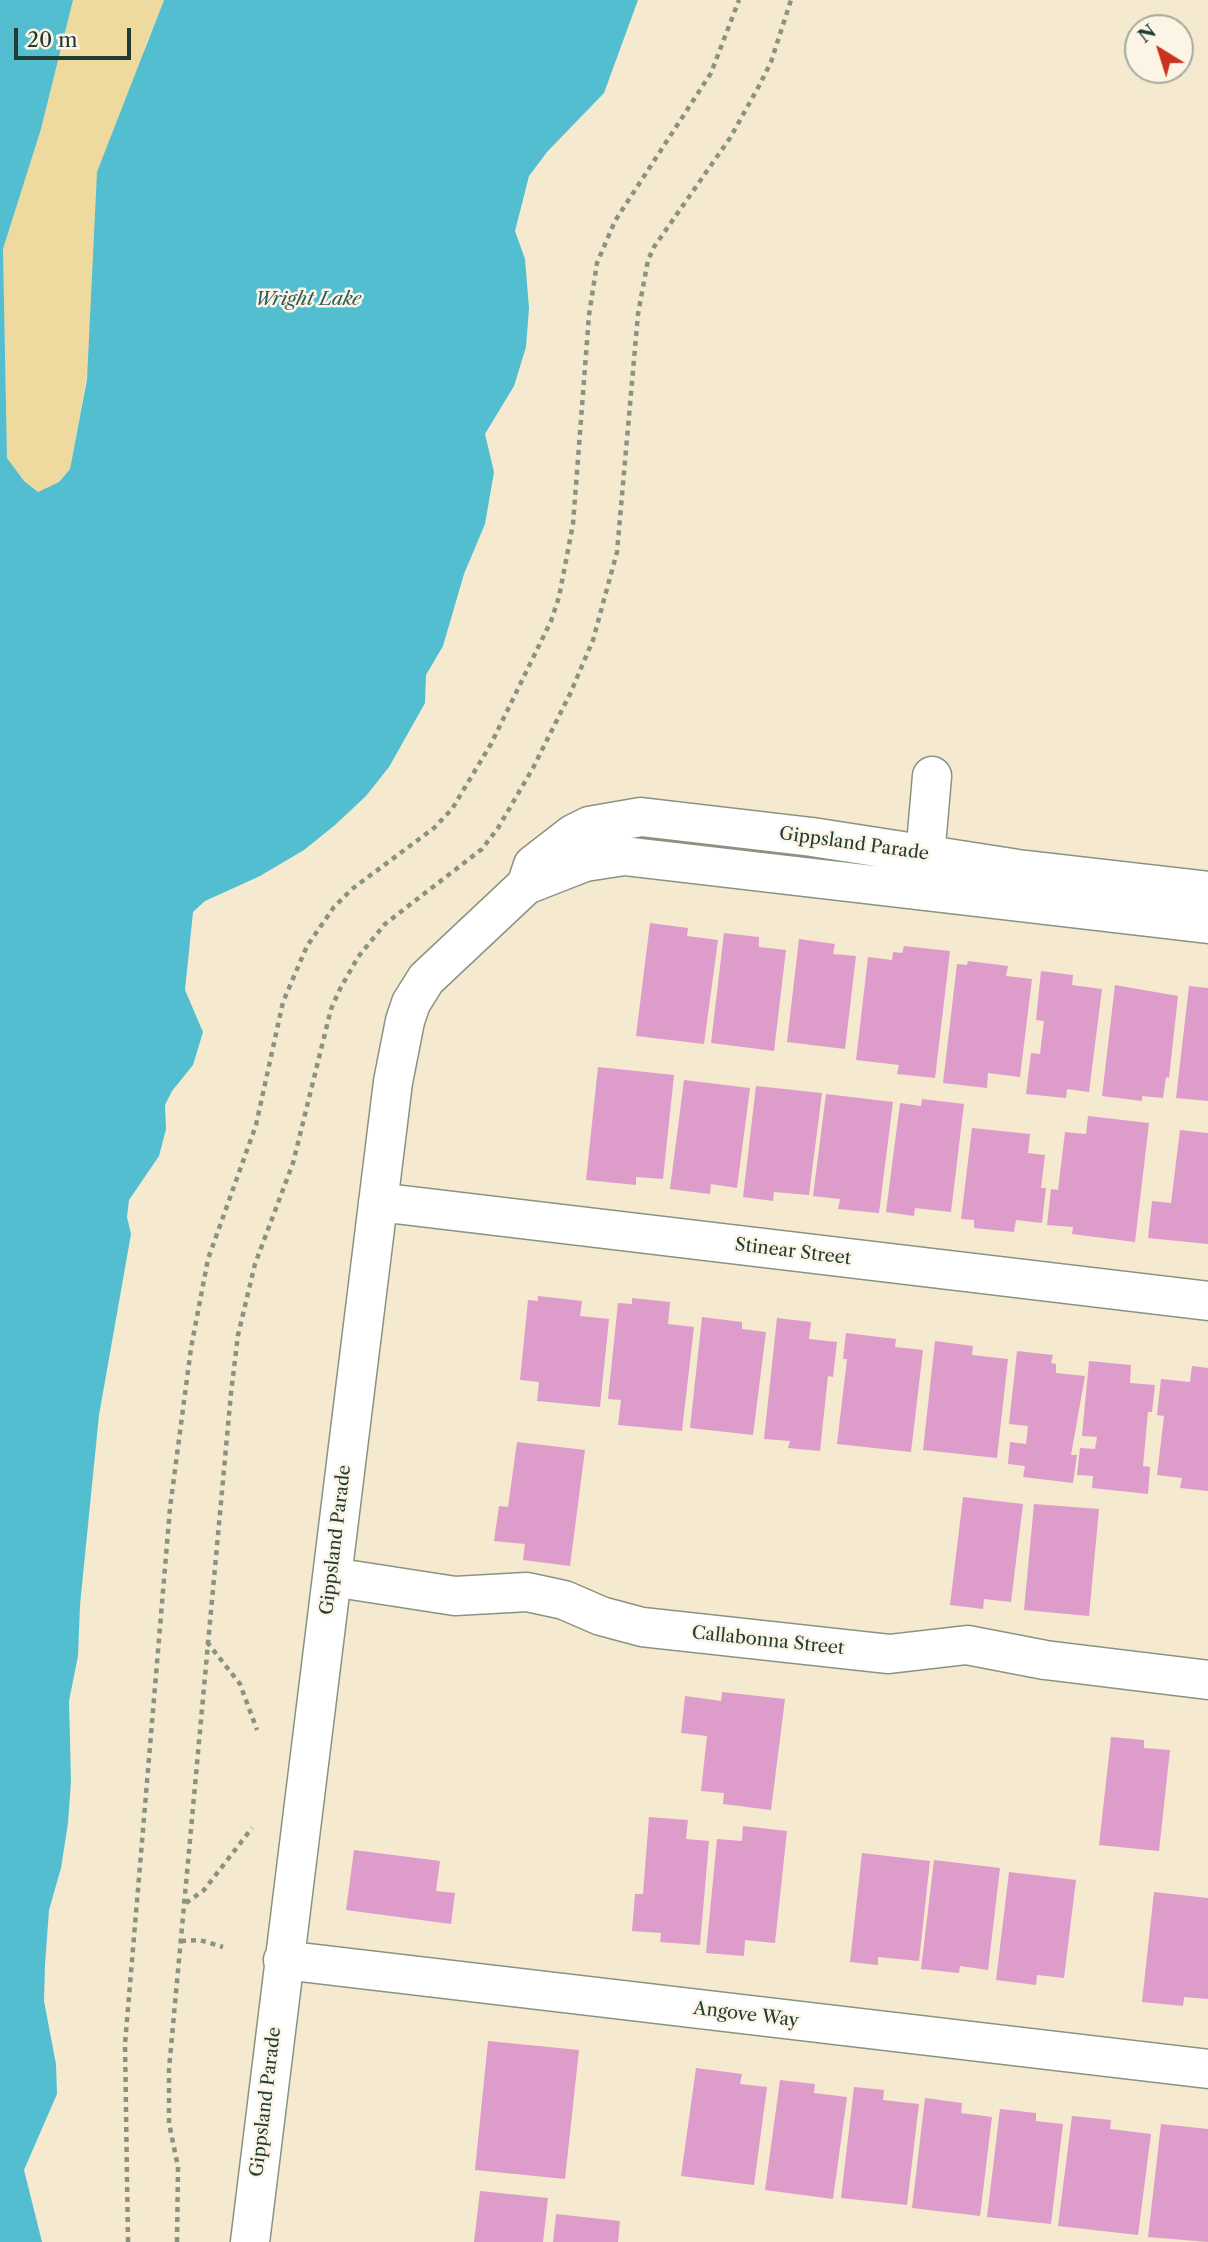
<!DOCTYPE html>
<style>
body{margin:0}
#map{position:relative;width:1208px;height:2242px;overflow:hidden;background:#f5e9d0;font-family:"Libre Caslon Text",serif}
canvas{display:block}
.north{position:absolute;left:1124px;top:14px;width:70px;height:70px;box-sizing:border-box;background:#fcf5e5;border:2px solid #a4ab9e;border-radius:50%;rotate:322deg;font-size:19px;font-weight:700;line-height:28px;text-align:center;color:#1f3d34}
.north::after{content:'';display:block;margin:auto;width:24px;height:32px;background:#c8321e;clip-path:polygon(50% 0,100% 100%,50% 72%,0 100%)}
.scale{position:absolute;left:14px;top:28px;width:117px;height:32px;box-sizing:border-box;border:4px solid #1f3d34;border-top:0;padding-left:9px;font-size:21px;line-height:24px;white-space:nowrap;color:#1f3d34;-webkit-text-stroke:5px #fcf5e5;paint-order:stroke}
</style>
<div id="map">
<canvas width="1208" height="2242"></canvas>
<div class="north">N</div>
<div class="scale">20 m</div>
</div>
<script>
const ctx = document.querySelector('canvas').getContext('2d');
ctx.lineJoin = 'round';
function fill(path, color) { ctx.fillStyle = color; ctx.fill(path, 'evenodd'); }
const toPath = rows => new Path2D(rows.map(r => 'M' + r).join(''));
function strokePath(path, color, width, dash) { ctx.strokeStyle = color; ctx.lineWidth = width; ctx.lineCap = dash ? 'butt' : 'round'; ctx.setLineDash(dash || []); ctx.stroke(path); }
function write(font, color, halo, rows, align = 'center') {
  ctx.font = font + ' "Libre Caslon Text",serif'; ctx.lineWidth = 5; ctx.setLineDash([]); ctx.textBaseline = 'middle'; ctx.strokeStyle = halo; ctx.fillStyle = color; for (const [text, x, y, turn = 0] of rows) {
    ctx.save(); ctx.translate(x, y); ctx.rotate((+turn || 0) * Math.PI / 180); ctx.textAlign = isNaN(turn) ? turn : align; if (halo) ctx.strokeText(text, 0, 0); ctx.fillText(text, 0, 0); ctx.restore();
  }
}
const sand = toPath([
 [73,0,164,0,145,46,70,469,59,482,38,492,24,481,7,458,3,249,41,129]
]);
const water = toPath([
 [0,0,73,0,41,129,3,249,7,458,24,481,38,492,59,482,70,469,87,379,97,172,164,0,638,0,604,93,547,152,529,176,515,231,525,259,529,308,526,347,514,386,485,434,494,472,485,524,464,574,443,646,426,675,425,703,389,767,366,796,335,825,304,850,260,876,205,901,193,912,185,990,203,1032,193,1065,172,1091,165,1105,166,1129,159,1156,129,1200,127,1217,131,1234,99,1415,80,1605,78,1656,69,1701,71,1781,68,1823,61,1868,49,1910,45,1965,44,2001,56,2064,57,2094,24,2170,42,2242,0,2242]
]);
const building = toPath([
 [650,923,688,928,687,936,718,940,704,1044,636,1036],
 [724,933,759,937,759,947,786,950,774,1051,711,1043],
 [799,939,835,944,833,954,856,956,845,1049,787,1042],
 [904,946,950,951,935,1078,897,1074,899,1065,856,1060,868,957,892,960,893,952,902,953],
 [968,961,1008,966,1006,976,1032,979,1020,1077,988,1073,987,1088,943,1083,957,964,967,965],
 [1041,971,1073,975,1072,985,1102,989,1089,1092,1067,1089,1066,1098,1026,1094,1031,1053,1040,1054,1044,1021,1036,1020],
 [1115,985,1178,996,1169,1078,1166,1077,1163,1098,1142,1096,1142,1101,1102,1096],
 [1189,986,1208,988,1208,1101,1176,1098],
 [598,1067,674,1075,663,1179,636,1177,636,1185,586,1180],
 [684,1080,750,1088,737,1188,711,1184,710,1194,670,1189],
 [756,1086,822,1093,809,1195,774,1192,773,1201,743,1197],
 [826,1094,893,1102,879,1213,838,1209,840,1199,813,1196],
 [922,1099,964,1104,951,1212,915,1208,914,1216,886,1212,900,1103,921,1106],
 [1088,1116,1149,1123,1135,1242,1072,1234,1073,1227,1047,1225,1051,1189,1058,1190,1065,1132,1086,1134],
 [972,1128,1030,1134,1028,1153,1045,1155,1041,1188,1046,1188,1042,1223,1016,1220,1014,1232,974,1228,974,1220,961,1219],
 [1180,1130,1208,1133,1208,1244,1148,1238,1152,1201,1171,1203],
 [538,1296,582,1301,580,1316,609,1319,600,1407,537,1401,539,1382,520,1380,528,1300,538,1301],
 [632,1298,670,1302,668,1324,694,1327,682,1431,618,1425,621,1400,608,1399,618,1303,632,1304],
 [702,1317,742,1322,742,1329,766,1332,753,1435,690,1428],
 [777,1318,811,1322,809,1339,837,1342,833,1377,828,1376,820,1451,788,1448,790,1441,764,1439],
 [846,1333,896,1339,895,1347,923,1350,911,1452,837,1444,847,1359,843,1359],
 [935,1341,973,1346,972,1355,1008,1359,997,1458,923,1450],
 [1017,1351,1053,1355,1051,1363,1056,1364,1056,1373,1085,1376,1071,1455,1077,1455,1073,1483,1023,1477,1025,1466,1008,1464,1010,1442,1026,1444,1028,1426,1009,1424],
 [1089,1361,1131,1365,1130,1383,1155,1385,1152,1412,1148,1412,1143,1466,1150,1467,1148,1494,1092,1488,1093,1476,1077,1475,1080,1448,1095,1449,1097,1437,1082,1436],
 [1192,1366,1208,1368,1208,1491,1180,1488,1182,1478,1157,1475,1164,1416,1157,1415,1161,1379,1190,1382],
 [517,1442,585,1450,570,1566,523,1560,525,1544,494,1541,499,1506,508,1507],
 [963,1497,1023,1504,1011,1602,984,1599,983,1609,950,1605],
 [1034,1504,1099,1509,1089,1616,1024,1610],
 [722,1692,785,1699,771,1810,723,1804,724,1793,701,1791,707,1736,681,1733,685,1696,721,1701],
 [1111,1737,1144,1740,1144,1748,1170,1750,1159,1851,1099,1845],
 [649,1817,688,1820,686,1839,709,1841,700,1945,660,1942,661,1933,632,1931,635,1894,643,1894],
 [743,1826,787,1831,775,1943,745,1940,744,1956,706,1953,717,1839,742,1841],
 [354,1850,440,1861,436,1891,455,1893,451,1924,346,1910],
 [862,1853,930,1861,919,1961,878,1957,878,1965,850,1962],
 [934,1860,1000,1868,988,1970,960,1966,959,1973,921,1969],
 [1009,1872,1076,1880,1064,1978,1037,1975,1036,1985,996,1980],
 [1154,1892,1208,1898,1208,1999,1184,1997,1183,2006,1142,2002],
 [488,2041,579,2050,565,2179,475,2170],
 [696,2068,742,2074,740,2084,767,2087,754,2185,681,2176],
 [780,2080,815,2084,814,2093,847,2097,833,2199,765,2190],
 [854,2087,884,2090,883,2100,919,2104,907,2205,841,2198],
 [925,2098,962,2103,961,2113,992,2117,980,2216,912,2208],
 [1000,2109,1036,2113,1036,2121,1063,2124,1051,2224,987,2217],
 [1072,2116,1111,2120,1110,2129,1151,2134,1138,2235,1058,2226],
 [1161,2124,1208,2129,1208,2242,1148,2237],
 [480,2191,548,2198,543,2242,474,2242],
 [556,2214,620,2221,618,2242,553,2242]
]);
const path = toPath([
 [207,1642,240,1684,257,1730],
 [186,1903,204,1890,252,1828],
 [181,1941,200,1940,223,1947],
 [128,2242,125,2044,170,1508,191,1348,208,1259,256,1125,283,1002,307,946,334,907,352,889,434,828,452,809,491,744,551,621,559,597,573,524,589,315,597,263,615,221,711,73,739,0],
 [177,2242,178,2167,169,2123,169,2069,231,1393,238,1335,255,1264,293,1163,331,1009,340,989,358,957,385,924,482,849,498,828,533,768,570,694,593,640,617,552,638,314,648,260,654,247,730,138,759,86,771,62,791,0]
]);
const minor = toPath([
 [528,880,533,865,573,834,589,826,641,817,812,837,1018,869,1208,891],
 [923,880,932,776],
 [378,1202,1208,1301],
 [332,1577,455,1596,527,1592,564,1600,601,1616,642,1627,889,1654,967,1645,1045,1660,1208,1680],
 [283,1960,1208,2069],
 [250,2242,393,1082,405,1021,411,1003,426,979,526,885,585,862,624,856,1208,924]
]);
const streetNames = [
 ["Gippsland Parade",854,844,8],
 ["Stinear Street",793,1252,7],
 ["Gippsland Parade",336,1540,-83],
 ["Callabonna Street",768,1641,6],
 ["Angove Way",746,2015,7],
 ["Gippsland Parade",266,2102,-83]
];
const waterNames = [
 ["Wright Lake",308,300]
];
fill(sand, '#eeda9e');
fill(water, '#53becf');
fill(building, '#de9cca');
strokePath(minor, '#8a9382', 41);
strokePath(path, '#8a9382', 4.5, [5, 5]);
strokePath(minor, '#fff', 38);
write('18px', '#1f3d34', '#fcf5e5', streetNames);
write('italic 19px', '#2c5d5b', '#fcf5e5', waterNames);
</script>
